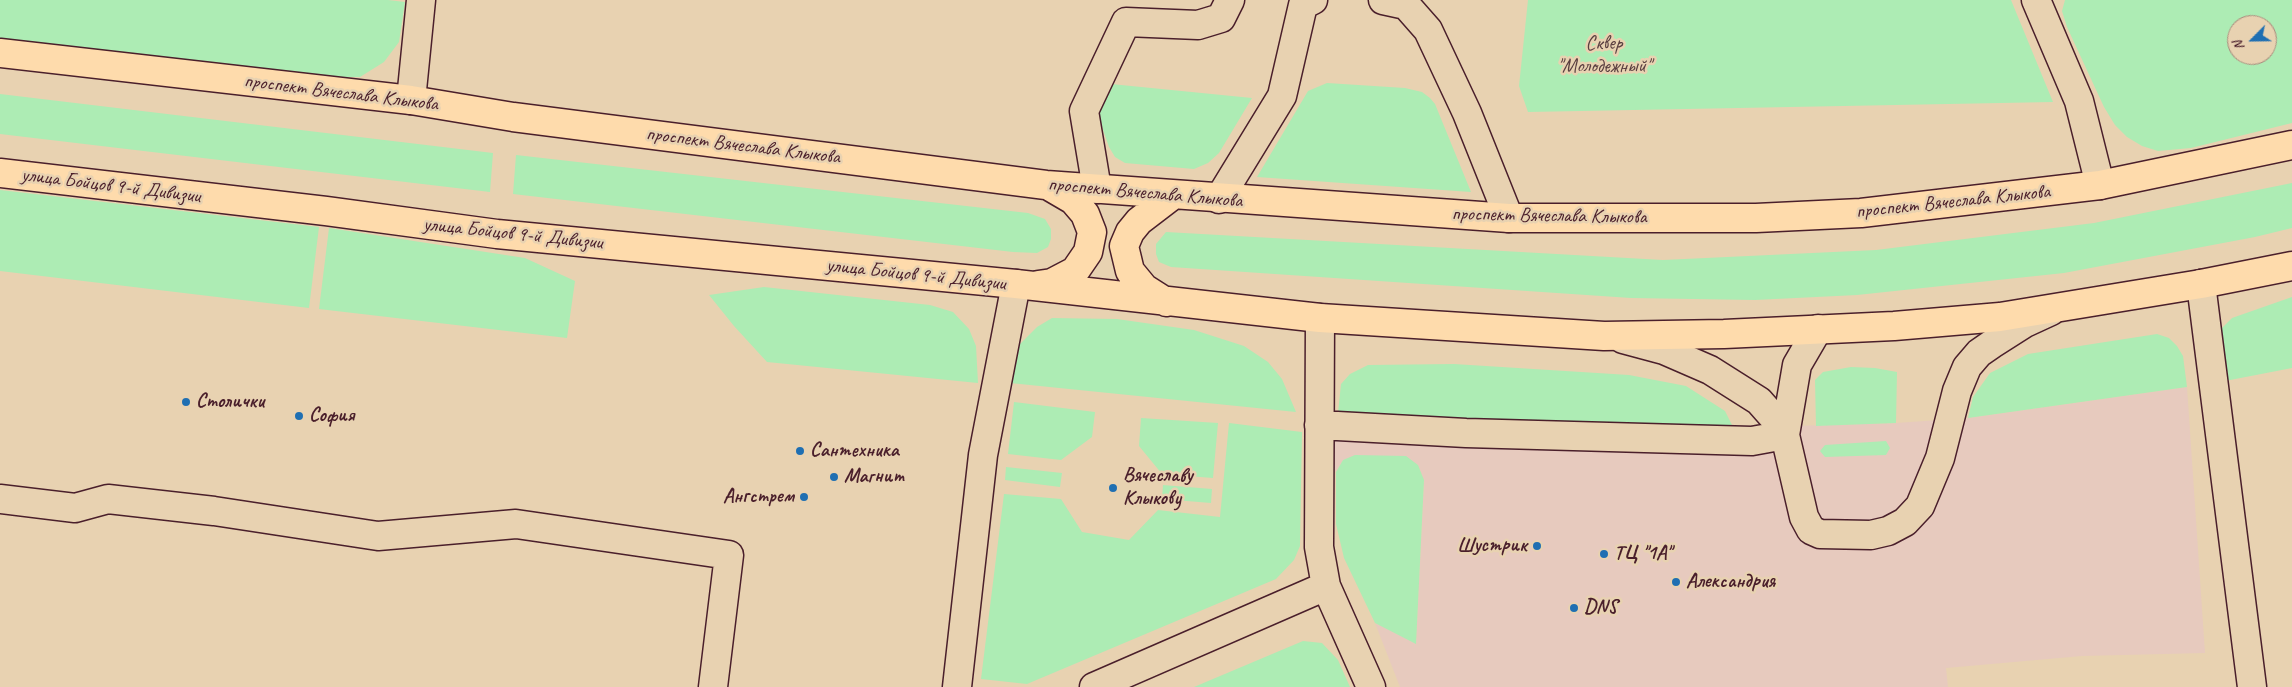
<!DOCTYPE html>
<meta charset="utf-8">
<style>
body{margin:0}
#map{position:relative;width:2292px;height:687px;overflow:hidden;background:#e8d2b1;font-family:Caveat,sans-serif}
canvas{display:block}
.north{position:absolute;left:2227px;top:15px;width:50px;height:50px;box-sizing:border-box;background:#e8d2b1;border:1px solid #a98a7b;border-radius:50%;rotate:247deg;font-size:14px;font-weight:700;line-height:20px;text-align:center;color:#4a1f2b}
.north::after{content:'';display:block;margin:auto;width:18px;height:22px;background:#1f6fb2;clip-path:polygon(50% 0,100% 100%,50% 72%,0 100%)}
</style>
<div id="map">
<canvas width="2292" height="687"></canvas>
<div class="north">N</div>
</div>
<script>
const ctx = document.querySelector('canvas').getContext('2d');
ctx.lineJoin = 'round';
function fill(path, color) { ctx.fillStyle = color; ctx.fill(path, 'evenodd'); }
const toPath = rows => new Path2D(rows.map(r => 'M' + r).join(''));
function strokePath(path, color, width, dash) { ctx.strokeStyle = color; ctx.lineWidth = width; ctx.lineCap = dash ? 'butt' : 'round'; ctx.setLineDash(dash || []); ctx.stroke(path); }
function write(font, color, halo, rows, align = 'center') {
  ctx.font = font + ' Caveat,sans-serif'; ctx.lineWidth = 5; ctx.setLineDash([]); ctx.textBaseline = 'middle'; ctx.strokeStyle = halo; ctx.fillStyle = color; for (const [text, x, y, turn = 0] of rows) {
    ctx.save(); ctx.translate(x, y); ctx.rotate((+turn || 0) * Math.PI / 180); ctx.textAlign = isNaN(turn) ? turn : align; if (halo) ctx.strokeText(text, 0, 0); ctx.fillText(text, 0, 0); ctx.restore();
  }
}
const built = toPath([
 [2187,387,2205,653,2082,656,1946,668,1948,687,1400,687,1375,623,1416,643,1424,480,1418,465,1343,460,1336,472,1329,457,1338,413,1735,431,1793,426,1896,423,1968,418]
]);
const green = toPath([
 [0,0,388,0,405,2,399,42,384,62,360,77,324,77,0,38],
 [1528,0,2011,0,2053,102,1528,112,1519,86],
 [2065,0,2292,0,2292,123,2191,148,2158,151,2142,146,2127,137,2115,125,2104,107,2067,27,2062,11],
 [2237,25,2267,25,2267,55,2237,55],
 [1327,83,1405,88,1422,92,1430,98,1435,104,1471,192,1257,177,1308,91],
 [1111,84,1252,98,1219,153,1208,163,1194,169,1125,163,1115,157,1109,147,1095,107],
 [0,94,493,153,490,192,0,134],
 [516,155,1028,213,1045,219,1051,229,1051,239,1048,247,1037,253,1013,252,513,194],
 [2292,183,2292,228,2255,237,2064,273,1857,295,1755,300,1631,298,1171,267,1159,262,1156,254,1156,244,1166,232,1663,260,1876,250,2094,223],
 [0,190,319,227,309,308,0,271],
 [329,228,525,258,575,281,567,338,319,309],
 [764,287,930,305,953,312,969,329,976,346,978,383,767,362,734,326,709,295],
 [2292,297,2292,368,2220,382,2219,331,2232,318],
 [1052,318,1117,319,1194,330,1244,346,1268,362,1282,379,1296,412,1010,383,1020,344,1037,327],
 [2157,334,2169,338,2177,346,2183,356,2187,387,1968,418,1973,397,1990,373,2028,354],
 [1454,364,1629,375,1686,386,1725,411,1735,431,1426,419,1338,413,1341,384,1350,374,1368,365],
 [1851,367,1875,368,1897,372,1896,423,1816,426,1815,380,1823,372],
 [1014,402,1095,412,1092,437,1061,460,1008,454],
 [1141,418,1218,423,1213,478,1162,474,1139,446],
 [1229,423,1302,432,1300,546,1294,560,1276,579,1027,684,981,679,1004,494,1061,499,1082,532,1129,540,1158,510,1220,517],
 [1886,441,1890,448,1886,455,1825,457,1820,451,1825,445],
 [1355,455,1406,456,1418,465,1424,480,1416,644,1375,623,1344,558,1336,524,1336,472,1343,460],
 [1006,467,1062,473,1060,487,1005,480],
 [1163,485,1212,489,1211,503,1162,499],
 [1303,641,1322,643,1338,660,1350,687,1194,687]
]);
const minor = toPath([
 [1383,0,1406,5,1428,30,1467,113,1509,218],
 [2036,0,2079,101,2100,185],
 [411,100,421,0],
 [1097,189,1084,111,1126,22,1198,25,1221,18,1230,0],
 [1219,199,1282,96,1303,5,1313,0],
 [2201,284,2252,687],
 [1320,318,1319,547,1326,586,1371,687],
 [1623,339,1664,350,1710,370,1759,401,1774,418,1785,435,1804,517,1811,530,1820,534,1871,535,1888,531,1905,522,1920,506,1940,458,1957,391,1967,367,1979,353,1992,344,2025,323,2051,311],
 [1319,425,1466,433,1752,441,1785,435,1797,365,1818,329],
 [0,499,75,508,108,499,214,511,378,536,516,524,729,555,713,687],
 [957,687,983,455,1016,284],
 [1094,687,1326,586]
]);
const major = toPath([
 [0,53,411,100,513,117,1046,185,1509,218,1756,218,1861,213,2100,185,2292,145],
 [0,173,326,211,497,234,1016,284,1320,318,1604,336,1724,334,1894,326,2000,317,2201,284,2292,266],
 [1038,285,1052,283,1075,271,1088,252,1092,232,1085,214,1073,200,1049,186],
 [1166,302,1144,288,1130,271,1124,246,1130,232,1139,221,1173,195]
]);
const markers = [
 [186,402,5,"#1f6fb2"],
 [299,416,5,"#1f6fb2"],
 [800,451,5,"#1f6fb2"],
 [834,477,5,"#1f6fb2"],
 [1113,488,5,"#1f6fb2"],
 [804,497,5,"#1f6fb2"],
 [1537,546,5,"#1f6fb2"],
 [1604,554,5,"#1f6fb2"],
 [1676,582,5,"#1f6fb2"],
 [1574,608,5,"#1f6fb2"]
];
const parkNames = [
 ["Сквер",1604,44],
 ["\"Молодежный\"",1604,67]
];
const streetNames = [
 ["проспект Вячеслава Клыкова",341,93,7],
 ["проспект Вячеслава Клыкова",743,146,7],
 ["улица Бойцов 9-й Дивизии",111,186,7],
 ["проспект Вячеслава Клыкова",1145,193,5],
 ["проспект Вячеслава Клыкова",1953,202,-6],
 ["проспект Вячеслава Клыкова",1549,216,1],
 ["улица Бойцов 9-й Дивизии",513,234,6],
 ["улица Бойцов 9-й Дивизии",916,275,6]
];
const poiNames = [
 ["Столички",196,402],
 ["София",309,416],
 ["Сантехника",810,451],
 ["Вячеславу",1123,476],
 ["Клыкову",1123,499],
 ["Магнит",844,477],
 ["Ангстрем",794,497,"right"],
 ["Шустрик",1527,546,"right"],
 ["ТЦ \"1А\"",1614,554],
 ["Александрия",1686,582],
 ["DNS",1584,608]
];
fill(built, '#e7cabe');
fill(green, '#adecb4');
strokePath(minor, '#4a1f2b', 31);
strokePath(major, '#4a1f2b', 31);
strokePath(minor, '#e8d2b1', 28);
strokePath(major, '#fedbac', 28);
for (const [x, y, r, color] of markers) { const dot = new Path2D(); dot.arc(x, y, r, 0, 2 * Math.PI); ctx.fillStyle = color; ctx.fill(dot); strokePath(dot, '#e8d2b1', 2); }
write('20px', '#593e40', '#e8d2b1', parkNames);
write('20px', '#4a1f2b', '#e8d2b1', streetNames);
write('bold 20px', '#4a1f2b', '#e8d2b1', poiNames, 'left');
</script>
